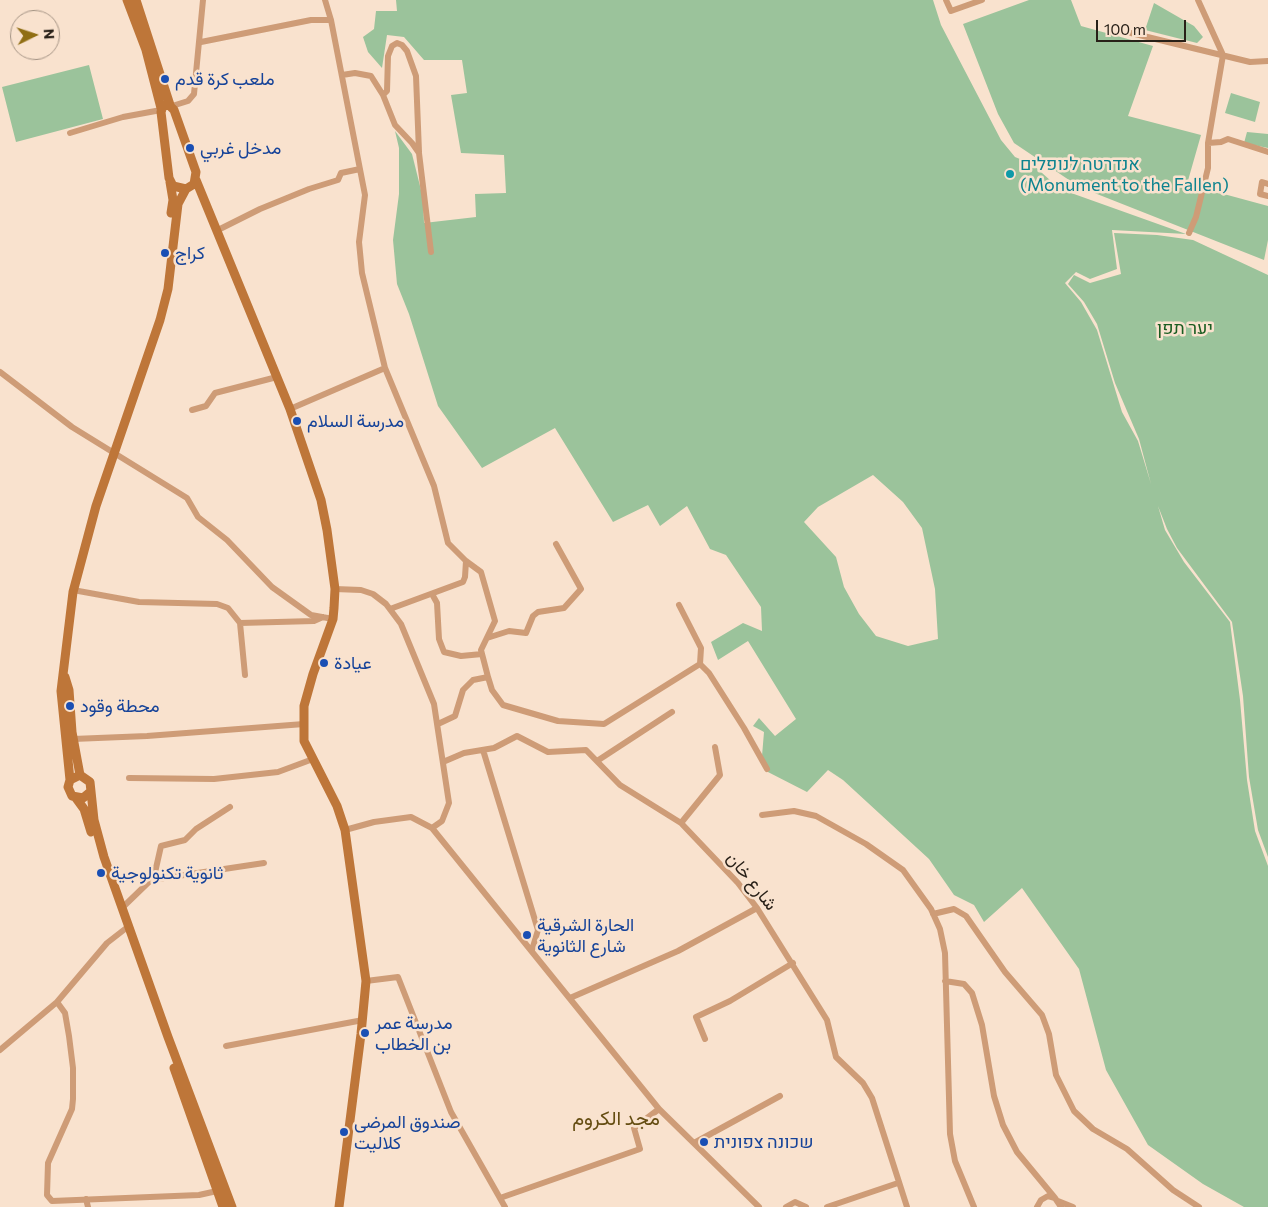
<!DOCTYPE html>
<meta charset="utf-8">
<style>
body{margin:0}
#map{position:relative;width:1268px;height:1207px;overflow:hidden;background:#f9e2ce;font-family:Commissioner,sans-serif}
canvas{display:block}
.north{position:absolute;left:10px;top:10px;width:50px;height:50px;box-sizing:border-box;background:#f9e2ce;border:1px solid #a59485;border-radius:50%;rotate:86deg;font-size:14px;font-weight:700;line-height:20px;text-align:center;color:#282018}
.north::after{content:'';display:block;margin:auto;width:18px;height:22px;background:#906e13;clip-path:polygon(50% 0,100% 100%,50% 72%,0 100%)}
.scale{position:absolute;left:1096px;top:20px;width:90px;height:22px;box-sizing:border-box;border:2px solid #282018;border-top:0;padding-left:6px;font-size:15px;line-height:18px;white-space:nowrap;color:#282018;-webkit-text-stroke:4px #f9e2ce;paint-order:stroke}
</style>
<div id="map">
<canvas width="1268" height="1207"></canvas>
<div class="north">N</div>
<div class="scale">100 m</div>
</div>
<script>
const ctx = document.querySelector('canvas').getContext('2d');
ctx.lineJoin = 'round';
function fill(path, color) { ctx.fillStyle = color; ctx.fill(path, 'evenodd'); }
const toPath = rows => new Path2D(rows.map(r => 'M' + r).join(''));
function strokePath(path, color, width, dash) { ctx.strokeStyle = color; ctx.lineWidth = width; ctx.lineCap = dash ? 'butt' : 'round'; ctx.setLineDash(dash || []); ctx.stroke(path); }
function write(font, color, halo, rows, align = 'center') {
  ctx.font = font + ' Commissioner,Vazirmatn,Heebo,sans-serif'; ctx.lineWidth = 5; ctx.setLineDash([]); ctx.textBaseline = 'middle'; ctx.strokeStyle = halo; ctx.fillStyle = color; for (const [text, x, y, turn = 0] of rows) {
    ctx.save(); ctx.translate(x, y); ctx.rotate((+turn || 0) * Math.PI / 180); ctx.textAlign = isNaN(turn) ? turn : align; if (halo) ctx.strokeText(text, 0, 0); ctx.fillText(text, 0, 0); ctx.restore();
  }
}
const green = toPath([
 [396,0,933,0,941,25,1001,140,1015,157,1032,164,1060,189,1186,234,1112,230,1117,269,1090,279,1076,272,1065,283,1081,302,1097,330,1122,412,1138,441,1151,484,1139,439,1115,383,1097,324,1084,302,1068,284,1074,275,1090,283,1121,274,1114,233,1157,235,1193,240,1268,275,1268,857,1258,830,1249,777,1243,696,1232,622,1177,548,1167,529,1158,506,1165,530,1184,562,1230,622,1240,700,1247,780,1255,831,1268,866,1268,1207,1244,1207,1203,1184,1148,1145,1106,1070,1079,969,1022,888,984,922,974,905,954,895,929,859,843,780,828,770,807,792,766,771,762,756,764,732,753,726,759,718,775,736,796,719,748,641,718,660,711,642,743,623,762,631,761,607,726,555,710,549,687,506,660,526,648,505,613,522,555,428,482,468,438,406,409,314,397,284,393,240,399,194,399,148,395,131,412,154,423,198,424,223,476,217,475,194,506,193,504,155,461,153,451,95,467,93,462,60,424,60,404,37,387,35,382,68,368,52,363,37,374,29,376,11,397,11],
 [873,475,903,502,922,528,935,589,938,639,908,646,876,636,859,614,844,587,836,557,804,522,818,507],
 [1029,0,1071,0,1081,26,1153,46,1128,116,1201,135,1187,184,1268,206,1268,240,1264,260,1097,194,1069,180,1014,143,998,114,963,24],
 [1154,3,1194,26,1203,37,1197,43,1145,30],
 [89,65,103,119,16,142,2,87],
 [1231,93,1260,102,1255,122,1225,113],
 [1247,132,1268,134,1268,148,1244,143]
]);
const street = toPath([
 [325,0,331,20,365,195,359,242,362,273,385,368,434,486,448,543,466,561,481,572,495,621,481,650,488,677,473,680,463,690,455,716,438,724],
 [946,0,951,11,982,0],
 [1131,33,1250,62,1268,61],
 [201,42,311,20,331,20],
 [342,75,355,73,371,76,383,95,395,125,412,143,419,153,431,252],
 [383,95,387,91,388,56,392,46,397,43,402,45,407,51,416,76,419,152],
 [172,106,188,101,194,94,203,0],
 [70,133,123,117,161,110],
 [1208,143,1221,142,1228,139,1268,152],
 [1268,184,1262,182,1260,194,1268,196],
 [218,230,260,209,309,189,338,180,341,173,360,169],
 [1189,233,1196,217,1208,168,1208,143,1223,55,1198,0],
 [0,372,72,427,187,498,198,517,227,540,272,587,311,615,333,619],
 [290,409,385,368],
 [192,410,206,406,215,393,277,377],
 [335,589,361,590,373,594,386,604,401,624,434,704,449,803,442,821,432,828],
 [73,590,139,602,217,604,228,608,240,623,314,621,323,617],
 [432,594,437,603,439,639,444,652,461,656,482,654],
 [390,609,463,582,465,577,466,561],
 [240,623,245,675],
 [487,638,509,631,526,633,533,616,538,612,564,608,581,589,556,544],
 [700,664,709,673,744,728,767,769],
 [488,677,492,690,503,705,558,721,604,724,700,664,701,648,679,605],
 [73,739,147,736,304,724],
 [483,750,538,930,532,950],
 [597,761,672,712],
 [443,762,464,753,494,748,517,736,548,752,586,750,620,785,681,823,738,883,757,908,827,1020,836,1057,863,1083,872,1098,907,1207],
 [129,778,214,779,278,772,313,759],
 [762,815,794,811,816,816,866,844,903,870,931,909,940,929,945,953,950,1134,955,1161,974,1207],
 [681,823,720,775,715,747],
 [345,830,374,822,411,817,432,828,659,1109,759,1207],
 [151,880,264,863],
 [123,907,154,877,161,846,185,840,196,829,230,807],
 [933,914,954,909,966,916,1005,972,1042,1015,1049,1034,1056,1075,1074,1111,1093,1129,1127,1149,1173,1190,1199,1207],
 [366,981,398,977,451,1112,505,1207],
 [945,981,964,984,972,993,982,1025,994,1096,1003,1125,1017,1152,1055,1198],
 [570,998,678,951,757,908],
 [57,1002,65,1013,69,1036,73,1068,73,1099,72,1109,48,1163,47,1195,52,1201,199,1195,217,1191],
 [705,1039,696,1017,730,1001,793,963],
 [226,1046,363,1020],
 [0,1050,57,1002,107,943,125,929],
 [694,1143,780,1096],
 [500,1198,640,1149,634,1128,659,1109],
 [86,1199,88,1207],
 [1058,1201,1073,1207],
 [786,1207,795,1202,806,1207],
 [827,1207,898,1183],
 [1037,1207,1041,1200,1048,1196,1055,1198,1061,1207]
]);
const secondary = toPath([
 [127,0,146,50,161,108],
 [136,0,170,105],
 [169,105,174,110,196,172,194,184,186,189,173,186,169,178,161,112,163,106,169,105],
 [196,180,290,409,321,500,327,530,335,589,334,608,333,619,313,674,304,706,304,741,337,806,345,830,366,981,361,1034,339,1207],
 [170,182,173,200,171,213],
 [65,677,69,690,72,732,80,775],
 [70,780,61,691,73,592,96,506,160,320,168,289,178,204,186,189],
 [89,793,83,798,72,796,68,787,70,780,80,775,90,782,94,820,104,857,168,1037,232,1207],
 [76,798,84,809,91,832],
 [174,1068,223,1207]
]);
const markers = [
 [165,79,5,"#1a4fb4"],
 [190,148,5,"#1a4fb4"],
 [1010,174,5,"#0f9aa8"],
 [165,253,5,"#1a4fb4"],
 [297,421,5,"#1a4fb4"],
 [324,663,5,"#1a4fb4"],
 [70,706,5,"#1a4fb4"],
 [101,873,5,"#1a4fb4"],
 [527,935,5,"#1a4fb4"],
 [365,1033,5,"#1a4fb4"],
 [344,1132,5,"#1a4fb4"],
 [704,1142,5,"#1a4fb4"]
];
const transitNames = [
 ["ملعب كرة قدم",175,79],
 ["مدخل غربي",200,148],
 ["كراج",175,253],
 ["مدرسة السلام",307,421],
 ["عيادة",334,663],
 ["محطة وقود",80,706],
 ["ثانوية تكنولوجية",111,873],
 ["الحارة الشرقية",537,925],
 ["شارع الثانوية",537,946],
 ["مدرسة عمر",375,1023],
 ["بن الخطاب",375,1044],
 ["صندوق المرضى",354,1122],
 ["كلاليت",354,1143],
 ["שכונה צפונית",714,1142]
];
const cultureNames = [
 ["אנדרטה לנופלים",1020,164],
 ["(Monument to the Fallen)",1020,185]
];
const parkNames = [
 ["יער תפן",1185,328]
];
const streetNames = [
 ["شارع خان",752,881,51]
];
const quarterNames = [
 ["مجد الكروم",616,1118]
];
fill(green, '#9bc39b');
strokePath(street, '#ce9c77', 6);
strokePath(secondary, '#be7639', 9);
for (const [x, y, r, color] of markers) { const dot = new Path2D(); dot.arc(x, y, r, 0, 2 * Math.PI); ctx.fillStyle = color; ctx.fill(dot); strokePath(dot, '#f9e2ce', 2); }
write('18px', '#164399', '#f9e2ce', transitNames, 'left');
write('18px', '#0d838f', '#f9e2ce', cultureNames, 'left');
write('18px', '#1a5d21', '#f9e2ce', parkNames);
write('18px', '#282018', '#f9e2ce', streetNames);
write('20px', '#654d12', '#f9e2ce', quarterNames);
</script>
